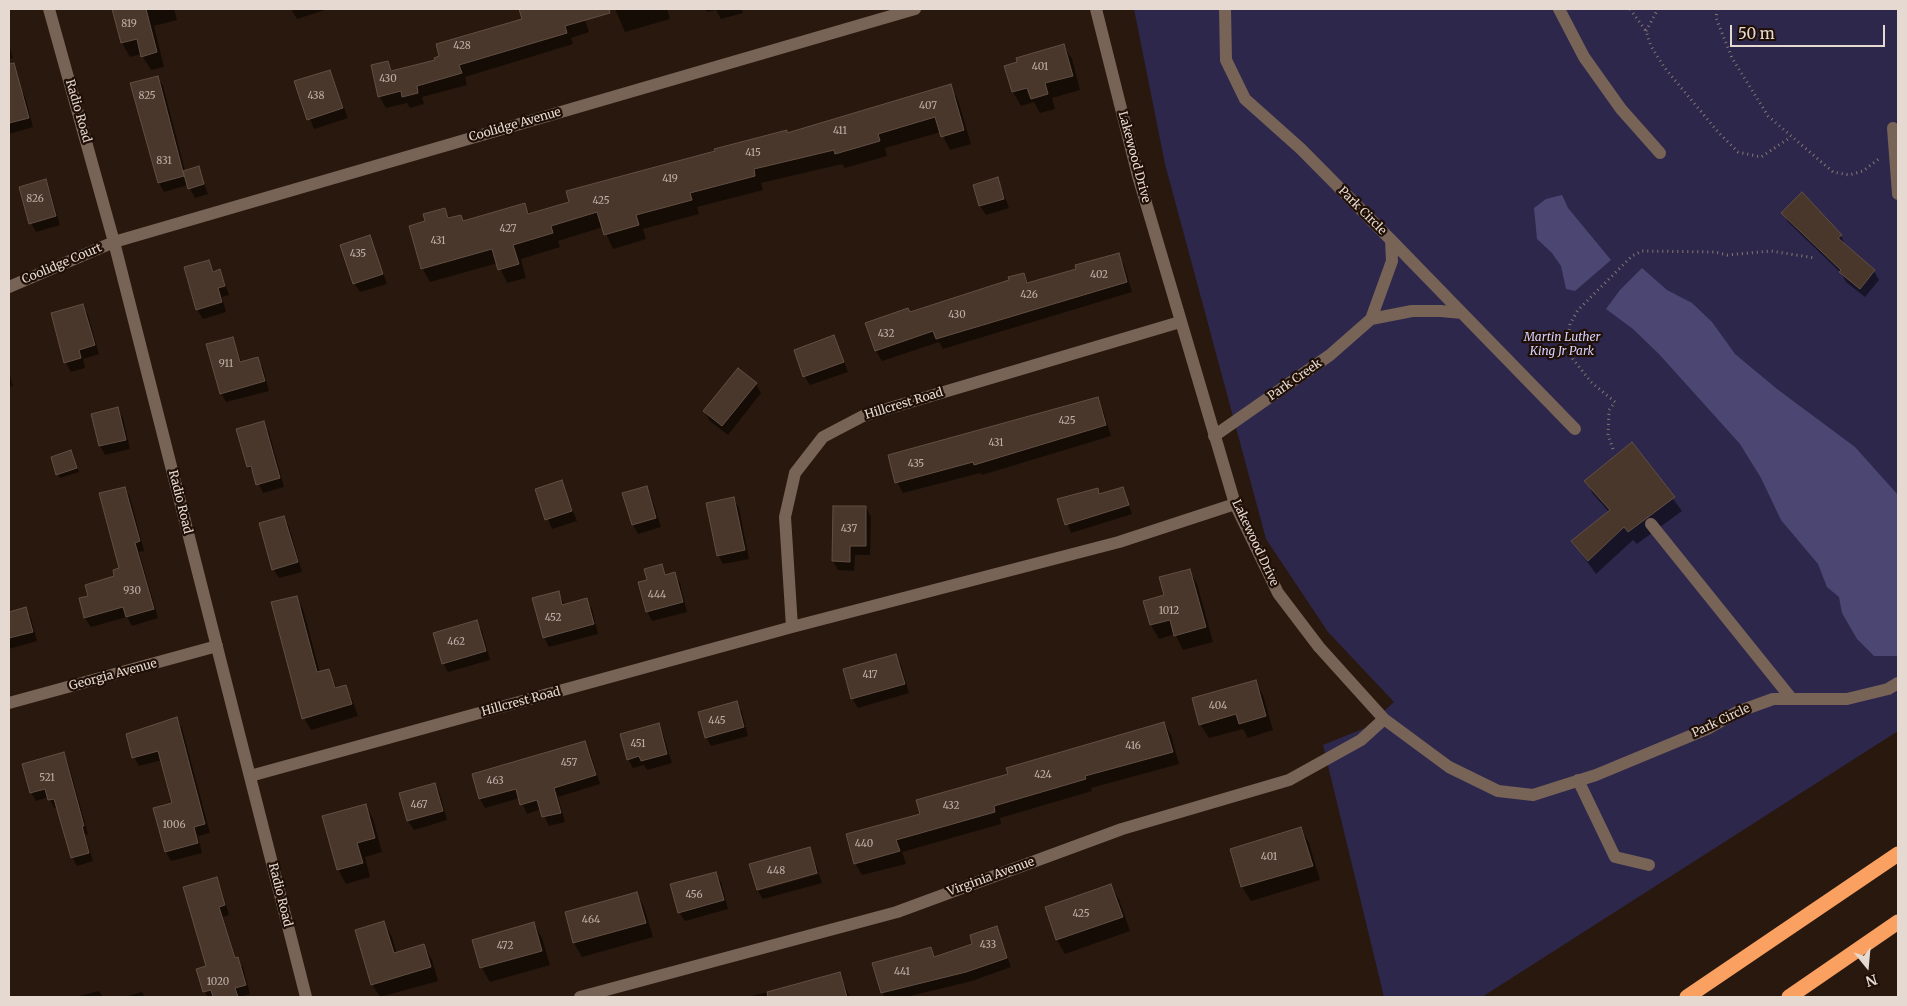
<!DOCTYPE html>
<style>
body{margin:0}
#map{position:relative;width:1907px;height:1006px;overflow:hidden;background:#29180d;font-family:Merriweather,serif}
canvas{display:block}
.frame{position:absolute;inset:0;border:10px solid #e5d9d2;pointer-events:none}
.north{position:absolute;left:1842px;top:941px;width:50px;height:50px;-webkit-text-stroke:4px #1f0f05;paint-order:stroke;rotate:163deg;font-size:14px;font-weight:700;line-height:20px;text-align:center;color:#e5d9d2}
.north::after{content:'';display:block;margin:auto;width:18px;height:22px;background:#e5d9d2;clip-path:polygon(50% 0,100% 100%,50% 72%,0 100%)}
.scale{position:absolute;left:1730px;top:25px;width:155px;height:22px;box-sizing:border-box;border:2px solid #e5d9d2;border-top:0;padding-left:6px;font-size:15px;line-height:18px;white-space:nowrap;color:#e5d9d2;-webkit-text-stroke:4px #1f0f05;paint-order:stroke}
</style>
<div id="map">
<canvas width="1907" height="1006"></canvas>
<div class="frame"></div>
<div class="north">N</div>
<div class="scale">50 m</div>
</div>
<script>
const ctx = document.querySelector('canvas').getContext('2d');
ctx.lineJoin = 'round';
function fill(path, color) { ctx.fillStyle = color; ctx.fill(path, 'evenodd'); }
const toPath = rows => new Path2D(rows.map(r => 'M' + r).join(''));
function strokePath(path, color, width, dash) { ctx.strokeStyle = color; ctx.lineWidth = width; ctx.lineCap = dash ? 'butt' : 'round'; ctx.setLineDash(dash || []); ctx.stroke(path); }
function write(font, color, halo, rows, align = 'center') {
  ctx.font = font + ' Merriweather,serif'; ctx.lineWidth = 4.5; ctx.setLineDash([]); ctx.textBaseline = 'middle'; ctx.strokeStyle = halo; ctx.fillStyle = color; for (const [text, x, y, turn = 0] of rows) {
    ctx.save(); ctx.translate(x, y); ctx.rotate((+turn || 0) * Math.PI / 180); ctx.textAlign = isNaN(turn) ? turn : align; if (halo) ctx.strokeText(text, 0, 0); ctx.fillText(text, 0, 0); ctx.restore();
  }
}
const green = toPath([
 [1134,9,1898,9,1898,731,1482,997,1384,997,1323,745,1365,728,1394,702,1328,632,1266,539,1165,164]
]);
const water = toPath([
 [1562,195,1568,208,1611,260,1575,291,1566,289,1561,266,1552,253,1537,239,1534,208,1546,199],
 [1642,268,1667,290,1692,303,1712,322,1735,354,1777,389,1855,447,1898,495,1898,656,1874,656,1857,639,1842,613,1839,597,1827,587,1818,564,1781,520,1761,478,1740,444,1659,354,1633,329,1606,309,1620,290]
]);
const shadow = toPath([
 [113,9,174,9,177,20,154,26,164,67,151,70,141,54,130,57,122,43],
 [291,9,328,9,297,19],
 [520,9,581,9,589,32,571,38,573,44,465,77,467,85,422,97,424,104,410,108,407,103,386,108,379,96,387,62,393,72,436,61,524,20],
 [615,9,667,9,670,19,625,32],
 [705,9,742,9,743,13,721,19,716,10,707,12],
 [9,45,13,58,9,59],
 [1063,45,1072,59,1080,90,1052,98,1055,109,1040,113,1034,102,1021,106,1013,92],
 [330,71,348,118,314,129,296,82],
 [157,77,163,86,185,171,198,168,208,194,195,198,188,185,164,192,159,183],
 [950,86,958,100,971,144,950,150,941,132,885,148,887,156,845,168,842,164,761,183,763,190,697,207,699,214,643,229,646,239,613,249,603,227,558,241,560,247,521,259,526,278,507,283,498,263,430,282,422,268,427,222,445,210,450,219,460,216,464,222,524,204,530,214],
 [19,87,25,96,33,127,9,134,9,90],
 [998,179,1009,208,986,215,980,206],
 [45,181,50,190,60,225,36,232,31,223],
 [1783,213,1841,235,1845,246,1874,271,1879,280,1865,297,1846,282,1841,273,1788,222],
 [370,237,387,284,360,292,354,283],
 [1118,254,1124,265,1132,292,943,349,939,342,882,361,876,351,910,313,1010,281,1024,274,1029,284,1078,270],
 [209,262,215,272,220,271,229,295,222,297,226,312,203,319,197,309],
 [83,305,88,315,99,354,83,359,85,368,71,372,66,363],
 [834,337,848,372,810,385,804,376],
 [232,339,242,363,257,359,263,368,269,391,226,402,221,393],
 [9,372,13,386,9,387],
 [756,384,761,393,728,435,710,421,704,411],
 [1097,399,1103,410,1111,436,982,475,980,473,903,493,897,482],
 [117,409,123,418,130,449,105,455,100,446],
 [263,423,269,432,284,487,263,493,255,475,248,466],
 [1632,443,1682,511,1637,544,1633,540,1596,574,1573,542,1609,512,1593,494,1586,481],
 [71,452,79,472,60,478,58,474],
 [561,481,577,521,552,529,537,490],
 [646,487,651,496,661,527,638,534,633,525,624,494],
 [124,488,130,497,144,551,139,552,158,618,132,626,127,617,91,627,85,618,90,597,116,577,121,569],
 [1123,489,1132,514,1071,533,1059,500,1097,490,1100,495],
 [734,499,739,508,749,559,723,564,718,555],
 [834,507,866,507,871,517,870,555,855,555,854,571,838,570,833,561],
 [284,517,289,527,302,572,279,578,273,569],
 [661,565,667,576,674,574,680,583,687,612,652,621,647,611,648,581],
 [1189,570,1197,584,1213,642,1183,650,1175,634,1159,639,1151,625,1165,596],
 [558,593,565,605,587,600,592,609,598,634,549,647,544,637],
 [296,597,303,609,320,673,328,670,337,689,345,687,352,699,358,716,311,730,304,718],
 [25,609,31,618,37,641,9,649,9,613],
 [476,622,482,631,490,660,448,672,443,663],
 [896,656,901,665,909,693,858,708,852,698],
 [1255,681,1263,695,1273,730,1248,738,1243,729,1209,738,1200,724],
 [736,703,742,712,748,736,711,746,706,737],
 [176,719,182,728,210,833,198,836,202,853,171,861,166,852,155,809,174,804,162,760,139,766,134,757],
 [1164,723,1171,735,1179,764,1091,788,1092,791,1000,818,1001,824,902,852,906,864,862,875,855,863,922,815,1009,775],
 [658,724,663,734,672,763,647,770,644,765,633,768,628,759],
 [584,742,590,752,600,784,558,797,565,822,549,826,541,809,527,814,520,798,485,808,480,799],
 [63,754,68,762,88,834,85,835,93,861,77,866,72,857,58,807,54,808,49,797,36,801,31,792],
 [435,784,440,794,447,820,414,830,408,821,401,794],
 [365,805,373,819,382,852,365,857,370,877,346,884,338,869],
 [1301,829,1309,843,1320,880,1251,901,1242,887,1232,849],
 [809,848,819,872,758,889,758,891,750,864],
 [715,873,721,882,728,909,685,921,679,912],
 [819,874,822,883,763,899,758,891],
 [216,879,221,888,229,915,223,917,236,959,243,967,250,994,240,997,207,997,198,969,207,967],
 [1110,885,1119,899,1130,931,1065,954,1057,940,1046,908],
 [636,893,644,907,653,937,582,957,574,943,566,913],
 [384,923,392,937,397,954,424,946,432,960,438,981,380,997,372,984],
 [534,924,542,938,550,965,490,982,482,968,474,940],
 [996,928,1011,967,972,981,906,997,884,997,874,964,930,948,935,957,974,945],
 [839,973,850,997,748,997],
 [99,991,103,997,75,997],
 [142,992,145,997,125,997]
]);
const building = toPath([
 [112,9,146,9,157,52,141,57,137,39,121,43,112,9],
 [519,9,609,9,610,13,565,26,567,33,459,65,462,73,417,86,418,93,402,97,401,91,378,97,371,65,388,61,391,71,435,60,434,58,439,56,436,44,522,19,519,9],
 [1064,44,1073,76,1045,83,1048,94,1031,99,1027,88,1012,92,1004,66,1017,62,1016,58,1064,44],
 [14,63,29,118,9,123,9,64,14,63],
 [330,70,343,108,307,120,294,81,330,70],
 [158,76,184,176,158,183,130,83,158,76],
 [951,84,964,130,941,137,935,117,878,134,880,141,835,154,834,150,754,169,755,176,690,193,692,200,636,215,639,225,604,235,597,212,551,226,553,233,513,245,519,264,498,270,492,249,421,269,409,226,425,221,423,214,445,208,448,218,461,215,463,221,525,203,528,214,569,202,566,191,715,151,714,149,787,130,787,133,951,84],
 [199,166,204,184,188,189,183,171,199,166],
 [998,177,1004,199,979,206,973,185,998,177],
 [46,179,56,216,29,224,19,187,46,179],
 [1802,192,1842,235,1838,238,1875,270,1860,289,1839,272,1841,270,1781,213,1802,192],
 [370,235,383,274,353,284,340,245,370,235],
 [1119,253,1127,282,936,339,933,331,875,351,865,323,908,308,910,312,1009,280,1008,277,1024,273,1027,283,1076,269,1075,265,1119,253],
 [209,260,213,272,220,269,225,286,218,288,222,302,196,310,184,267,209,260],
 [83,304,95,345,79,350,81,358,64,363,51,313,83,304],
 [834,335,844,362,803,377,794,350,834,335],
 [233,337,240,362,258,357,265,381,220,394,206,344,233,337],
 [738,368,757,383,722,426,703,411,738,368],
 [1098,397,1106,425,974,465,973,462,895,483,888,455,1098,397],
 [118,407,126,440,99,446,91,414,118,407],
 [264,421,280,478,256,485,251,466,247,467,236,429,264,421],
 [1632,442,1675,497,1628,532,1624,527,1588,561,1571,541,1610,510,1584,481,1632,442],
 [71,450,77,468,56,475,51,457,71,450],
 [562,480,572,511,545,520,535,489,562,480],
 [647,486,656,518,632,525,622,493,647,486],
 [125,487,140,541,135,543,154,609,126,617,123,607,84,618,79,598,88,596,85,585,114,576,113,570,119,568,99,493,125,487],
 [1123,487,1129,505,1065,525,1057,499,1098,488,1099,494,1123,487],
 [734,497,745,550,717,556,706,503,734,497],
 [833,506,866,506,866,546,850,546,850,562,832,561,833,506],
 [284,516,298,562,272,570,259,523,284,516],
 [662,564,665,575,675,572,683,602,646,612,638,582,647,580,644,569,662,564],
 [1190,569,1206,627,1174,636,1170,620,1150,625,1143,601,1164,595,1159,577,1190,569],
 [559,591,562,605,587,598,594,624,543,638,532,598,559,591],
 [297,596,317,672,329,669,335,688,346,685,352,704,302,719,271,602,297,596],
 [26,607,33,632,9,638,9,612,26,607],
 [477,620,486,651,442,664,433,633,477,620],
 [896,654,905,684,851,699,843,669,896,654],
 [1256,680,1266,716,1239,724,1236,714,1199,725,1192,698,1256,680],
 [737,701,744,727,705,738,698,712,737,701],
 [177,717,205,824,194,827,198,843,165,852,153,808,172,803,158,751,132,758,126,734,177,717],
 [1164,722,1173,752,1085,776,1086,779,994,806,995,812,896,840,900,851,854,864,846,834,920,814,916,800,1008,774,1006,768,1164,722],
 [659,723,667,754,641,761,639,756,627,760,620,734,659,723],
 [585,741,596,775,554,788,561,813,542,817,537,800,520,805,516,789,479,799,472,774,585,741],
 [64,752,84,826,82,826,89,853,71,858,54,799,48,800,45,789,30,793,22,764,64,752],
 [435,783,443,811,407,821,399,793,435,783],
 [366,804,375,838,357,843,363,863,337,870,322,816,366,804],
 [1301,827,1313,866,1241,887,1230,849,1301,827],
 [810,847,817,873,757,890,749,864,810,847],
 [716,872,724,900,678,913,670,884,716,872],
 [217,877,225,905,219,907,235,958,238,957,246,985,235,988,238,997,213,997,211,990,203,992,196,969,206,966,183,887,217,877],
 [1111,884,1123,917,1056,940,1045,907,1111,884],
 [637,892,646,923,573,943,565,912,637,892],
 [384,921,394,953,424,944,431,967,371,985,355,930,384,921],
 [534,922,542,951,480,968,472,940,534,922],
 [997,926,1007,958,966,972,881,993,872,963,931,947,934,957,972,944,970,935,997,926],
 [840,972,847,997,768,997,767,992,840,972]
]);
const path = toPath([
 [1630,9,1646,31,1651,46,1664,67,1718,132,1738,152,1761,157,1791,137],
 [1717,9,1716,18,1732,58,1768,116,1833,172,1849,175,1863,171,1880,158],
 [1646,31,1658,9],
 [1613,449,1608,435,1609,410,1615,402,1591,382,1573,359,1568,335,1570,324,1578,310,1632,256,1642,251,1715,252,1727,255,1771,251,1815,258]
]);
const street = toPath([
 [1096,9,1138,176,1235,504,1278,593,1319,647,1384,719,1449,767,1498,791,1533,795,1596,775,1707,729,1737,712,1773,699,1847,699,1888,689,1898,683],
 [1559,9,1584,57,1621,109,1660,153],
 [1893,128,1898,194],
 [1391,240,1462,313],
 [9,287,114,242,915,9],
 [1371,319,1412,311,1441,311,1462,313,1575,429],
 [1214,436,1330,355,1371,319,1392,261,1391,240,1301,149,1245,99,1226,60,1225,9],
 [1651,524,1791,698],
 [792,627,785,517,795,473,823,437,863,416,1180,322],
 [9,703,217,646],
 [250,776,792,627,1119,542,1235,504],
 [1578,780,1615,857,1649,865],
 [580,997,897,912,1122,829,1289,780,1361,740,1384,719]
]);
const secondary = toPath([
 [49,9,114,242,306,997]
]);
const highway = toPath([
 [1687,997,1898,854],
 [1789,997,1898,922]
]);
const numberNames = [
 ["819",129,24],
 ["428",462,46],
 ["401",1040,67],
 ["430",388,79],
 ["825",147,96],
 ["438",316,96],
 ["407",928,106],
 ["411",840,131],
 ["415",753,153],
 ["831",164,161],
 ["419",670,179],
 ["826",35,199],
 ["425",601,201],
 ["427",508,229],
 ["431",438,241],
 ["435",358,254],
 ["402",1099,275],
 ["426",1029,295],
 ["430",957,315],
 ["432",886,334],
 ["911",226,364],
 ["425",1067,421],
 ["431",996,443],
 ["435",916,464],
 ["437",849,529],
 ["930",132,591],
 ["444",657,595],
 ["1012",1169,611],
 ["452",553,618],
 ["462",456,642],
 ["417",870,675],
 ["404",1218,706],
 ["445",717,721],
 ["451",638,744],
 ["416",1133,746],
 ["457",569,763],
 ["424",1043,775],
 ["521",47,778],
 ["463",495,781],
 ["467",419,805],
 ["432",951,806],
 ["1006",174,825],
 ["440",864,844],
 ["401",1269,857],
 ["448",776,871],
 ["456",694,895],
 ["425",1081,914],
 ["464",591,920],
 ["433",988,945],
 ["472",505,946],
 ["441",902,972],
 ["1020",218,982]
];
const streetNames = [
 ["Radio Road",78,111,74],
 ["Coolidge Avenue",515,125,-16],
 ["Lakewood Drive",1134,157,75],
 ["Park Circle",1362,211,45],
 ["Coolidge Court",62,264,-23],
 ["Park Creek",1295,380,-35],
 ["Hillcrest Road",904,404,-17],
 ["Radio Road",180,502,76],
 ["Lakewood Drive",1255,543,65],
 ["Georgia Avenue",113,675,-15],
 ["Hillcrest Road",521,702,-15],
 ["Park Circle",1721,721,-25],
 ["Virginia Avenue",991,877,-20],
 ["Radio Road",280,895,76]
];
const parkNames = [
 ["Martin Luther",1562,338],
 ["King Jr Park",1562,352]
];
fill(green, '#2d274c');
fill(water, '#4c4772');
fill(shadow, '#0007');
fill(building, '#49372b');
strokePath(building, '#624f43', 1);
strokePath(path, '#86786f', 3, [1, 4]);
strokePath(street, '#786357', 12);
strokePath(secondary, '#786357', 12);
strokePath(highway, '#faa061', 15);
write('10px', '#beb0a8', null, numberNames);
write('12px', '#e5d9d2', '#1f0f05', streetNames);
write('italic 12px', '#d5d1fe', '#1f0f05', parkNames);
</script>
